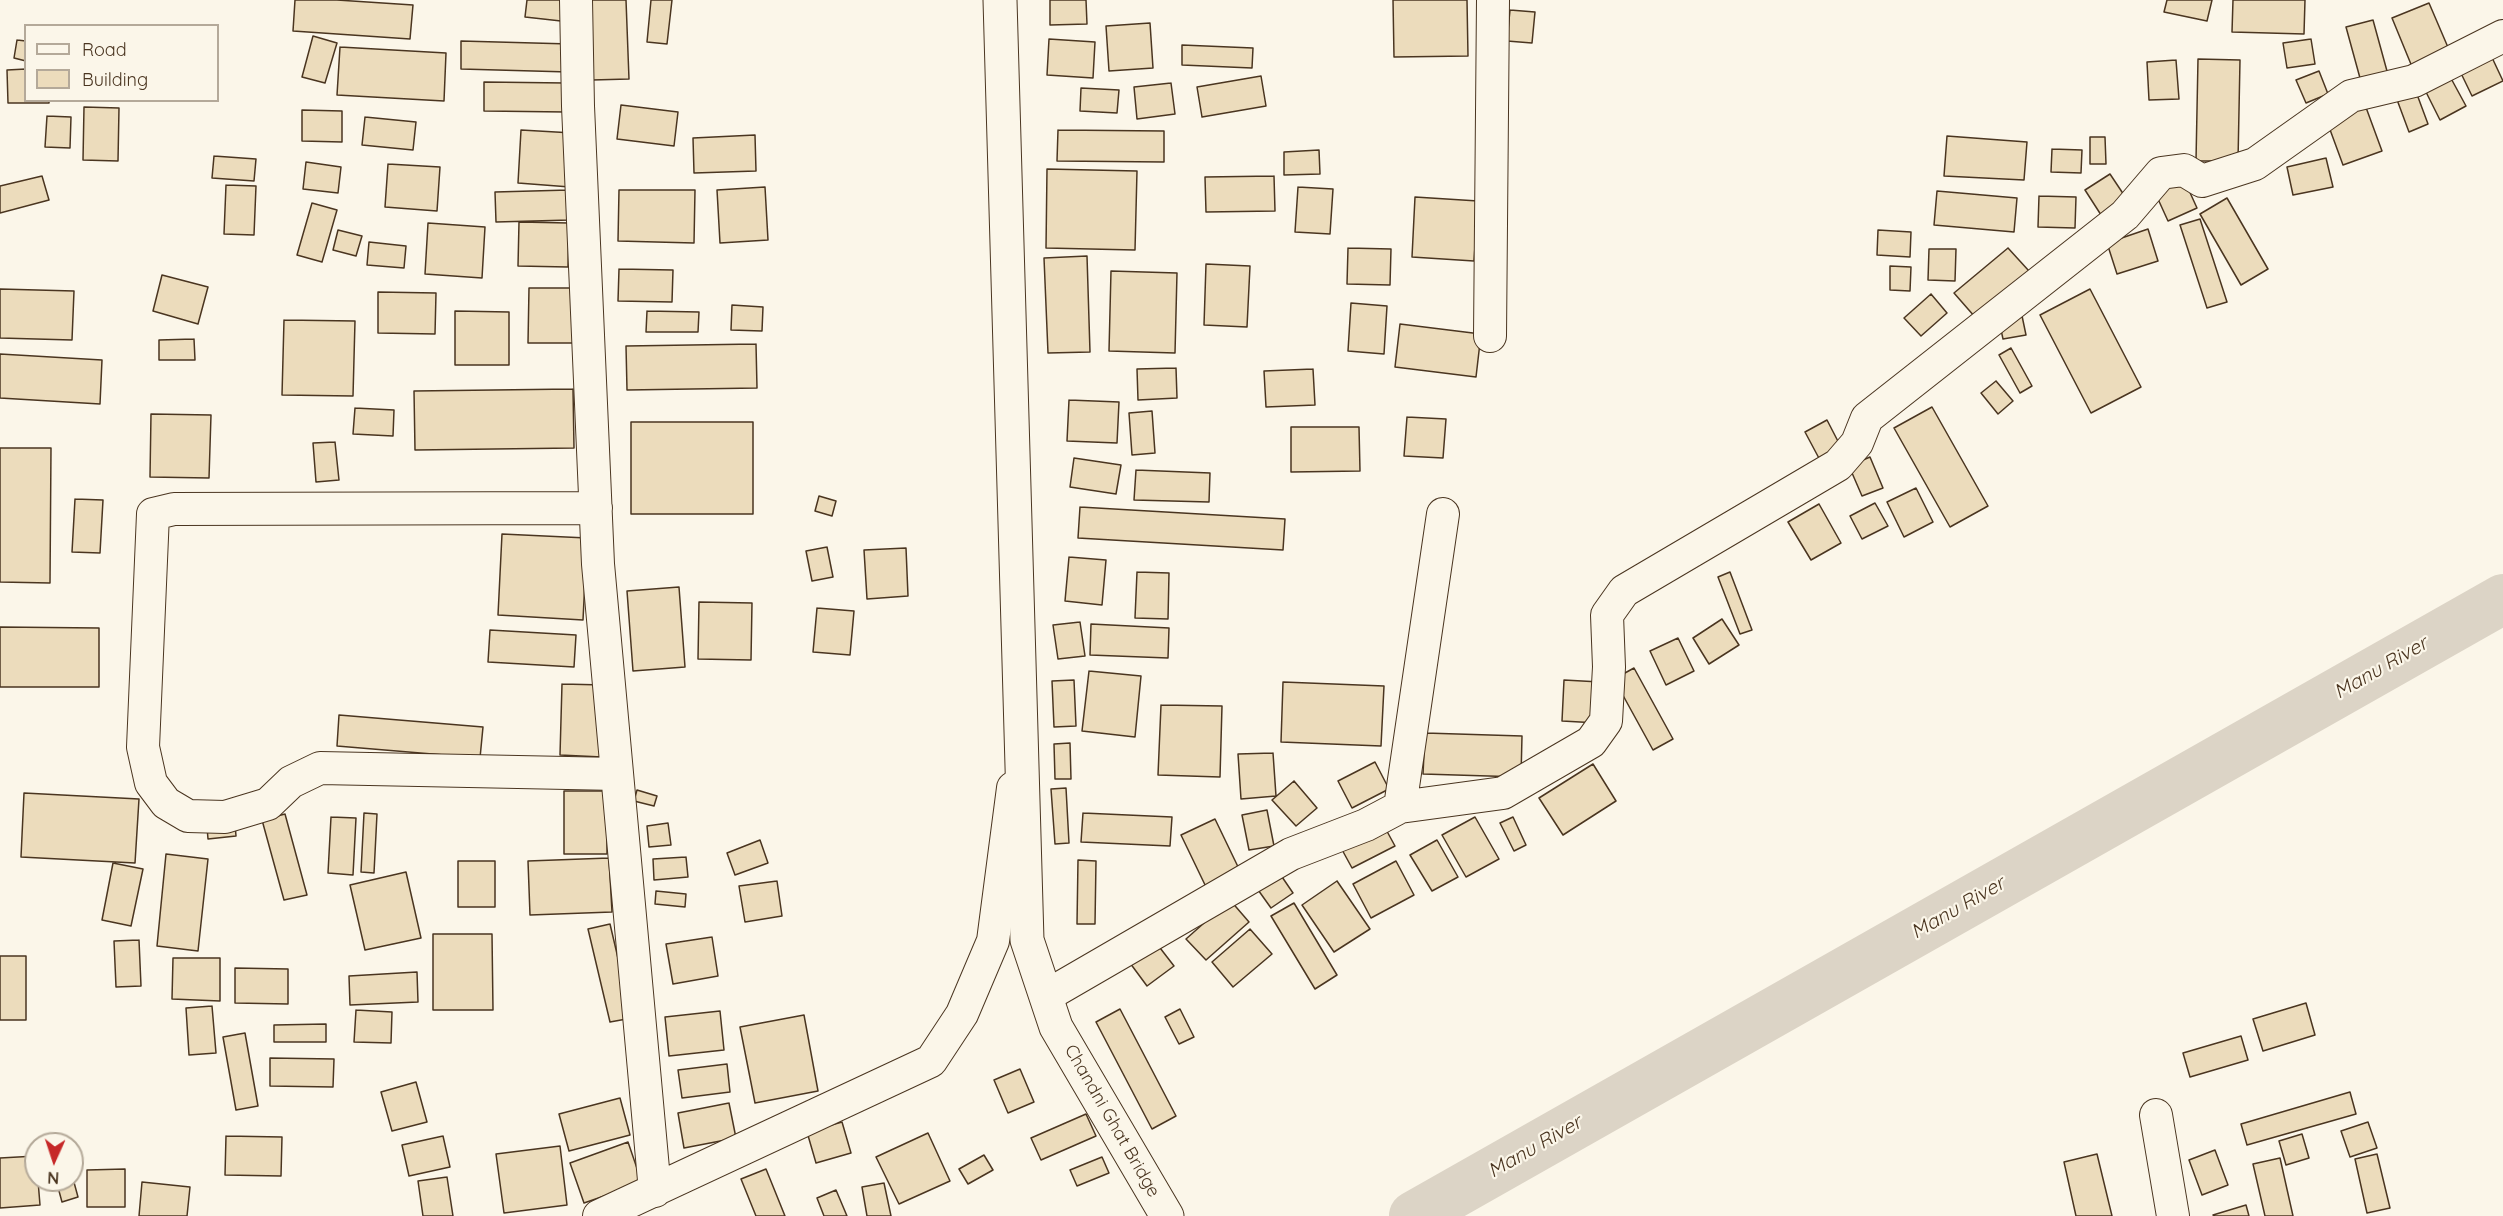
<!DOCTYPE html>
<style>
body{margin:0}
#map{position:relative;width:2503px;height:1216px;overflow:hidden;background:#fbf6e9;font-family:Quicksand,sans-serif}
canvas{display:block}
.legend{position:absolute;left:24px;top:24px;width:195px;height:78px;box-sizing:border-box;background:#fbf6e9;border:2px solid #b4a999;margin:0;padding:8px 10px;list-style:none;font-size:18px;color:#4a3520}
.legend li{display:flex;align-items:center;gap:12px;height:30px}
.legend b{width:30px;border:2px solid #b4a999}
.north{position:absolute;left:24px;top:1132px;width:60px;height:60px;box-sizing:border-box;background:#fbf6e9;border:2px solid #b4a999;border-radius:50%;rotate:183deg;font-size:16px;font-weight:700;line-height:24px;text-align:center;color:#4a3520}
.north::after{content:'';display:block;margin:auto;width:21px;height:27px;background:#c62828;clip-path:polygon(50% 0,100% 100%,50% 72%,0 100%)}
</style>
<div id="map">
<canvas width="2503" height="1216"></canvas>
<ul class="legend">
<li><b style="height:8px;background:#fbf6e9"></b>Road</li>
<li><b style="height:16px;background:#ecdcbc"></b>Building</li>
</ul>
<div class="north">N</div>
</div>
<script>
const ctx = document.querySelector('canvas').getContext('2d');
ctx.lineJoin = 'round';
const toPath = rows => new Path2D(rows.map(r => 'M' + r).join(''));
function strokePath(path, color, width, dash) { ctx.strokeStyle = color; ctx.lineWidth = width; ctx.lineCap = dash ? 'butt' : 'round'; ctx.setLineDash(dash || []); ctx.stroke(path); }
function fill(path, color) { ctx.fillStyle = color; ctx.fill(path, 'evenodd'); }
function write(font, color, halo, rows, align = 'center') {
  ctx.font = font + ' Quicksand,sans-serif'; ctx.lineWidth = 4.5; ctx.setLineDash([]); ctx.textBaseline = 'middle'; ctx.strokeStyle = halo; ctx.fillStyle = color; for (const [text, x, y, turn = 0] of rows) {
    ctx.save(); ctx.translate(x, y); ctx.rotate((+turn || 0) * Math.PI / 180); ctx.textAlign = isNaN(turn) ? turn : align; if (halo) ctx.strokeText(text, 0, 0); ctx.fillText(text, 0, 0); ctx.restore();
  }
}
const river = toPath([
 [1414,1216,2503,599]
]);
const building = toPath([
 [295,0,337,0,413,5,410,39,293,31,295,0],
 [527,0,563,0,561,21,525,17,527,0],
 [588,0,626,0,629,79,592,80,588,0],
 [651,0,672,0,667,44,647,42,651,0],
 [1050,0,1086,0,1087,24,1050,25,1050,0],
 [1393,0,1467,0,1468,56,1394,57,1393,0],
 [2167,0,2212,0,2207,21,2164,12,2167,0],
 [2233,0,2305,0,2304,34,2232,32,2233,0],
 [2429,3,2453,59,2415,74,2392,18,2429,3],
 [1510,10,1535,12,1532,43,1507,41,1510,10],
 [2373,20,2390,82,2363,89,2346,27,2373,20],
 [1150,23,1153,68,1109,71,1106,26,1150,23],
 [313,36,337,43,325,83,302,77,313,36],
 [1049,39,1095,42,1093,78,1047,75,1049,39],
 [2311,39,2315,64,2287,68,2283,43,2311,39],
 [17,40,26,41,26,61,14,58,17,40],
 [461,41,570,44,569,72,461,69,461,41],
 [1182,45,1253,48,1252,68,1182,65,1182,45],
 [340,47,446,53,444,101,337,95,340,47],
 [2488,49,2503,81,2472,96,2457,65,2488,49],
 [2198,59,2240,60,2238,161,2196,161,2198,59],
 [2176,60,2179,99,2149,100,2147,62,2176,60],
 [26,69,26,100,49,100,49,103,8,103,7,70,26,69],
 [2319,71,2328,94,2306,103,2296,80,2319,71],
 [2447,71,2466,106,2440,120,2422,84,2447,71],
 [1261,76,1266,106,1202,117,1197,87,1261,76],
 [484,82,566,83,566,112,484,111,484,82],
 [1171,83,1175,114,1137,119,1134,87,1171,83],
 [1081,88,1119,90,1117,113,1080,111,1081,88],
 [2415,89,2428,124,2409,132,2396,97,2415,89],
 [2364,102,2382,151,2343,165,2325,116,2364,102],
 [621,105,678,112,674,146,617,139,621,105],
 [84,107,119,108,118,161,83,160,84,107],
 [302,110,342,111,342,142,302,141,302,110],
 [47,116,71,117,70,148,45,147,47,116],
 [365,117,416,122,413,150,362,145,365,117],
 [521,130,573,133,570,187,518,183,521,130],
 [1058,130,1164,131,1164,162,1057,161,1058,130],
 [755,135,756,171,694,173,693,138,755,135],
 [1947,136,2027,142,2024,180,1944,176,1947,136],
 [2090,137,2105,137,2106,164,2090,164,2090,137],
 [2052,149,2082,150,2081,173,2051,172,2052,149],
 [1319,150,1320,174,1284,175,1284,152,1319,150],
 [214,156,256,159,254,181,212,178,214,156],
 [2326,158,2333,187,2293,195,2287,167,2326,158],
 [306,162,341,167,338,193,303,189,306,162],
 [388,164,440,167,437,211,385,207,388,164],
 [1047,169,1137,171,1135,250,1046,248,1047,169],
 [2110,174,2128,201,2103,218,2085,190,2110,174],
 [2182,175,2197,208,2168,221,2153,188,2182,175],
 [42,176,49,200,0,213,0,186,42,176],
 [1274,176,1275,211,1206,212,1205,177,1274,176],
 [226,185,256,186,254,235,224,234,226,185],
 [765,187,768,240,720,243,717,190,765,187],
 [1298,187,1333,189,1330,234,1295,232,1298,187],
 [569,190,570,220,496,222,495,192,569,190],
 [619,190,695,190,694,243,618,241,619,190],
 [1937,191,2017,198,2014,232,1934,225,1937,191],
 [2039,196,2076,197,2075,228,2038,227,2039,196],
 [1415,197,1478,201,1474,261,1412,257,1415,197],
 [2227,198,2268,269,2241,285,2200,214,2227,198],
 [312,203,337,210,322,262,297,255,312,203],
 [2200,219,2227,302,2207,308,2180,225,2200,219],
 [519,222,569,223,568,267,518,266,519,222],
 [428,223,485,227,482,278,425,274,428,223],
 [2148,229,2158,261,2117,274,2107,243,2148,229],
 [338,230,362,236,356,256,333,250,338,230],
 [1878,230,1911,232,1910,257,1877,255,1878,230],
 [369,242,406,246,404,268,367,265,369,242],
 [1348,248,1391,249,1390,285,1347,284,1348,248],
 [2008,248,2029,271,1975,317,1954,293,2008,248],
 [1929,249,1956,249,1955,281,1928,280,1929,249],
 [1087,256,1090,352,1048,353,1044,258,1087,256],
 [1206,264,1250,266,1247,327,1204,325,1206,264],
 [1890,266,1911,267,1910,291,1890,290,1890,266],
 [619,269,673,270,672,302,618,301,619,269],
 [1111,271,1177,273,1175,353,1109,351,1111,271],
 [162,275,208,287,198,324,153,311,162,275],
 [529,288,577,288,576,343,528,343,529,288],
 [0,289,74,291,72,340,0,338,0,289],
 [2090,289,2141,387,2091,413,2040,315,2090,289],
 [378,292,436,293,435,334,378,333,378,292],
 [1931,294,1947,313,1921,336,1904,318,1931,294],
 [1351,303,1387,306,1384,354,1348,351,1351,303],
 [732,305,763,307,762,331,731,330,732,305],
 [455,311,509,312,509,365,455,365,455,311],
 [647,311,699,312,698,332,646,332,647,311],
 [2021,311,2026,335,2003,339,1998,316,2021,311],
 [284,320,355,321,353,396,282,395,284,320],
 [1400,324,1481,334,1476,377,1395,367,1400,324],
 [194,339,195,360,159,360,159,340,194,339],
 [756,344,757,388,627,390,626,346,756,344],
 [2011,348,2032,386,2020,393,1999,355,2011,348],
 [0,354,102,360,100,404,0,398,0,354],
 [1176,368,1177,398,1138,400,1137,369,1176,368],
 [1313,369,1315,405,1266,407,1264,371,1313,369],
 [1996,381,2013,401,1998,414,1981,393,1996,381],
 [573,389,574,448,415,450,414,391,573,389],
 [1069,400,1119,402,1117,443,1067,441,1069,400],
 [1932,407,1988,506,1950,527,1894,428,1932,407],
 [355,408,394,410,393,436,353,434,355,408],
 [1152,411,1155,453,1132,455,1129,413,1152,411],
 [151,414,211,415,209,478,150,477,151,414],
 [1407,417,1446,419,1443,458,1404,456,1407,417],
 [1827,420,1843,451,1821,462,1805,432,1827,420],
 [631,422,753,422,753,514,631,514,631,422],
 [1291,427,1359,427,1360,471,1291,472,1291,427],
 [335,442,339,480,316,482,313,443,335,442],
 [0,448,51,448,50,583,0,582,0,448],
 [1870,457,1883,488,1862,496,1849,466,1870,457],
 [1074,458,1121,465,1116,494,1070,487,1074,458],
 [1136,470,1210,473,1209,502,1134,500,1136,470],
 [1916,488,1933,522,1904,537,1887,502,1916,488],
 [819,496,836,501,832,516,815,511,819,496],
 [75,499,103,500,100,553,72,552,75,499],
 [1875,503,1888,526,1862,539,1850,516,1875,503],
 [1819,504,1841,543,1811,560,1788,522,1819,504],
 [1080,507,1285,519,1283,550,1078,538,1080,507],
 [502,534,587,538,583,620,498,615,502,534],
 [827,547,833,577,812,581,806,551,827,547],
 [906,548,908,596,867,599,864,550,906,548],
 [1069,557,1106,560,1102,605,1065,601,1069,557],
 [1137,572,1169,573,1168,619,1135,618,1137,572],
 [1730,572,1752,630,1740,634,1718,577,1730,572],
 [679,587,685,667,633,671,627,591,679,587],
 [699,602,752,603,751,660,698,659,699,602],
 [817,608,854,611,850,655,813,652,817,608],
 [1722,619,1739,645,1709,664,1693,638,1722,619],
 [1080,622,1085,656,1058,659,1053,625,1080,622],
 [1091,624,1169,628,1168,658,1090,655,1091,624],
 [0,627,99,628,99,687,0,687,0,627],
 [490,630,576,635,574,667,488,662,490,630],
 [1678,638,1694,671,1666,685,1650,651,1678,638],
 [1634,668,1673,739,1653,750,1614,679,1634,668],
 [1089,671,1141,676,1135,737,1082,731,1089,671],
 [1074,680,1076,726,1054,727,1052,681,1074,680],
 [1564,680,1600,682,1598,723,1562,721,1564,680],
 [1283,682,1384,686,1381,746,1281,742,1283,682],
 [562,684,604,685,602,757,560,755,562,684],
 [1161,705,1222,706,1220,777,1158,775,1161,705],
 [339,715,483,727,480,758,337,746,339,715],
 [1425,733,1522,736,1521,777,1423,774,1425,733],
 [1070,743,1071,779,1055,779,1054,744,1070,743],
 [1273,753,1276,796,1241,799,1238,754,1273,753],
 [1375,762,1389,789,1352,808,1338,781,1375,762],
 [1593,764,1616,801,1563,835,1539,798,1593,764],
 [1294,781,1317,808,1296,826,1272,800,1294,781],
 [1066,788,1069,843,1055,844,1051,789,1066,788],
 [637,790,657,796,654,806,634,801,637,790],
 [564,791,607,791,607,854,564,854,564,791],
 [24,793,139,799,135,863,21,857,24,793],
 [1267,810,1274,846,1249,850,1242,815,1267,810],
 [364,813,377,814,374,873,361,872,364,813],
 [1083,813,1172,817,1170,846,1081,842,1083,813],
 [285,814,307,895,284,900,262,820,285,814],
 [331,817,356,818,353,875,328,873,331,817],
 [1475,817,1499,859,1466,877,1442,835,1475,817],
 [1513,817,1526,845,1514,851,1500,823,1513,817],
 [1215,819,1241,873,1207,889,1181,835,1215,819],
 [668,823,671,845,649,847,647,826,668,823],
 [235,824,236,836,208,839,207,827,235,824],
 [1383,824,1395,846,1352,868,1340,846,1383,824],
 [760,840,768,863,735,875,727,853,760,840],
 [1437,840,1458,877,1432,891,1410,855,1437,840],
 [166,854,208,859,198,951,157,946,166,854],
 [686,857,688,877,654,880,653,859,686,857],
 [609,858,612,912,530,915,528,861,609,858],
 [1078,860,1096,861,1095,924,1077,924,1078,860],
 [458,861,495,861,495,907,458,907,458,861],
 [1396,861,1414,895,1371,918,1353,884,1396,861],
 [113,863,143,869,131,926,102,920,113,863],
 [1278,871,1293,893,1271,908,1256,887,1278,871],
 [406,872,421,938,365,950,350,885,406,872],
 [777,881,782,916,745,922,739,886,777,881],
 [1337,881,1370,929,1334,952,1302,905,1337,881],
 [656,891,686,894,685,907,655,904,656,891],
 [1230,900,1249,922,1206,960,1186,939,1230,900],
 [1294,903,1337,975,1315,989,1271,916,1294,903],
 [610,924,632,1018,610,1022,588,929,610,924],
 [1250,929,1272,954,1233,987,1212,962,1250,929],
 [433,934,492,934,493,1010,433,1010,433,934],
 [712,937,718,976,673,984,666,944,712,937],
 [139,940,141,986,116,987,114,941,139,940],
 [1157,944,1174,966,1147,986,1130,963,1157,944],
 [0,956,26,956,26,1020,0,1020,0,956],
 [173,958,220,958,220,1001,172,999,173,958],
 [235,968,288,969,288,1004,235,1003,235,968],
 [417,972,418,1002,350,1005,349,976,417,972],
 [2306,1003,2315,1035,2263,1051,2253,1019,2306,1003],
 [212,1006,216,1053,189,1055,186,1008,212,1006],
 [1120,1009,1176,1116,1152,1129,1096,1022,1120,1009],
 [1180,1009,1194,1037,1179,1044,1165,1017,1180,1009],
 [356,1010,392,1012,391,1043,354,1042,356,1010],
 [720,1011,724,1050,669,1056,665,1017,720,1011],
 [804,1015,818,1091,755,1103,740,1027,804,1015],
 [326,1024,326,1042,274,1042,274,1025,326,1024],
 [245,1033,258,1106,236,1110,223,1037,245,1033],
 [2241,1036,2248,1060,2190,1077,2183,1053,2241,1036],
 [270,1058,334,1059,333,1087,270,1086,270,1058],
 [727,1064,730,1092,682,1098,678,1070,727,1064],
 [1020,1069,1034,1102,1008,1113,994,1080,1020,1069],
 [416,1082,427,1122,392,1131,381,1092,416,1082],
 [2350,1092,2356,1114,2247,1145,2241,1124,2350,1092],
 [620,1098,630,1135,569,1151,559,1114,620,1098],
 [729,1103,736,1138,684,1148,678,1113,729,1103],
 [1086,1114,1096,1136,1041,1160,1031,1138,1086,1114],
 [842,1122,851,1153,816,1163,807,1132,842,1122],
 [2368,1122,2377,1148,2350,1157,2341,1131,2368,1122],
 [928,1133,950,1181,899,1204,876,1157,928,1133],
 [2302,1134,2309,1158,2286,1165,2279,1141,2302,1134],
 [226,1136,282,1137,281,1176,225,1175,226,1136],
 [443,1136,450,1167,409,1176,402,1145,443,1136],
 [628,1142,642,1183,584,1203,570,1163,628,1142],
 [560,1146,567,1205,504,1213,496,1154,560,1146],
 [2215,1150,2228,1185,2202,1195,2189,1160,2215,1150],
 [2097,1154,2112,1216,2076,1216,2064,1162,2097,1154],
 [2377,1154,2390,1208,2367,1213,2355,1159,2377,1154],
 [984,1155,993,1170,968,1184,959,1169,984,1155],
 [36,1156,40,1205,0,1208,0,1158,36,1156],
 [1102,1157,1109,1173,1077,1186,1070,1170,1102,1157],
 [2280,1158,2293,1216,2265,1216,2253,1164,2280,1158],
 [125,1169,125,1207,87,1207,87,1170,125,1169],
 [766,1169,785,1216,756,1216,741,1179,766,1169],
 [72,1175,78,1197,62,1202,56,1180,72,1180,72,1175],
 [447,1177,453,1216,423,1216,418,1181,447,1177],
 [142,1182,190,1187,187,1216,139,1216,142,1182],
 [884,1183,891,1216,867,1216,862,1187,884,1183],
 [836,1190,847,1216,824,1216,817,1198,836,1190],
 [2246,1205,2249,1216,2214,1216,2213,1215,2246,1205]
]);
const minor = toPath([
 [576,0,578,106,598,564,655,1191],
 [1490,336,1493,0],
 [596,508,174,509,153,514,143,747,151,783,166,803,188,816,225,817,268,804,291,782,320,768,617,774],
 [1400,807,1443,514],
 [1046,996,1291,854,1366,825,1400,807,1503,793,1591,742,1606,721,1609,667,1607,615,1624,591,1838,465,1857,443,1867,418,2125,215,2161,173,2184,170,2202,181,2255,164,2351,96,2414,81,2503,36],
 [2156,1115,2173,1216],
 [599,1216,931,1061,962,1014,993,941,1013,788]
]);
const highway = toPath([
 [1000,0,1027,940,1056,1027,1167,1216]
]);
const streetNames = [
 ["Chandni Ghat Bridge",1112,1121,60]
];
const waterNames = [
 ["Manu River",2381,668,-30],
 ["Manu River",1958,908,-30],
 ["Manu River",1535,1147,-30]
];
strokePath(river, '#dcd4c6', 50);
fill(building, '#ecdcbc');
strokePath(building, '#4a3520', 1.5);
strokePath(minor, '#4a3520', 34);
strokePath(highway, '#4a3520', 35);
strokePath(minor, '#fbf6e9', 32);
strokePath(highway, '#fbf6e9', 33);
write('18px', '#4a3520', '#fbf6e9', streetNames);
write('italic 20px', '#4a3520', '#fbf6e9', waterNames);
</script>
